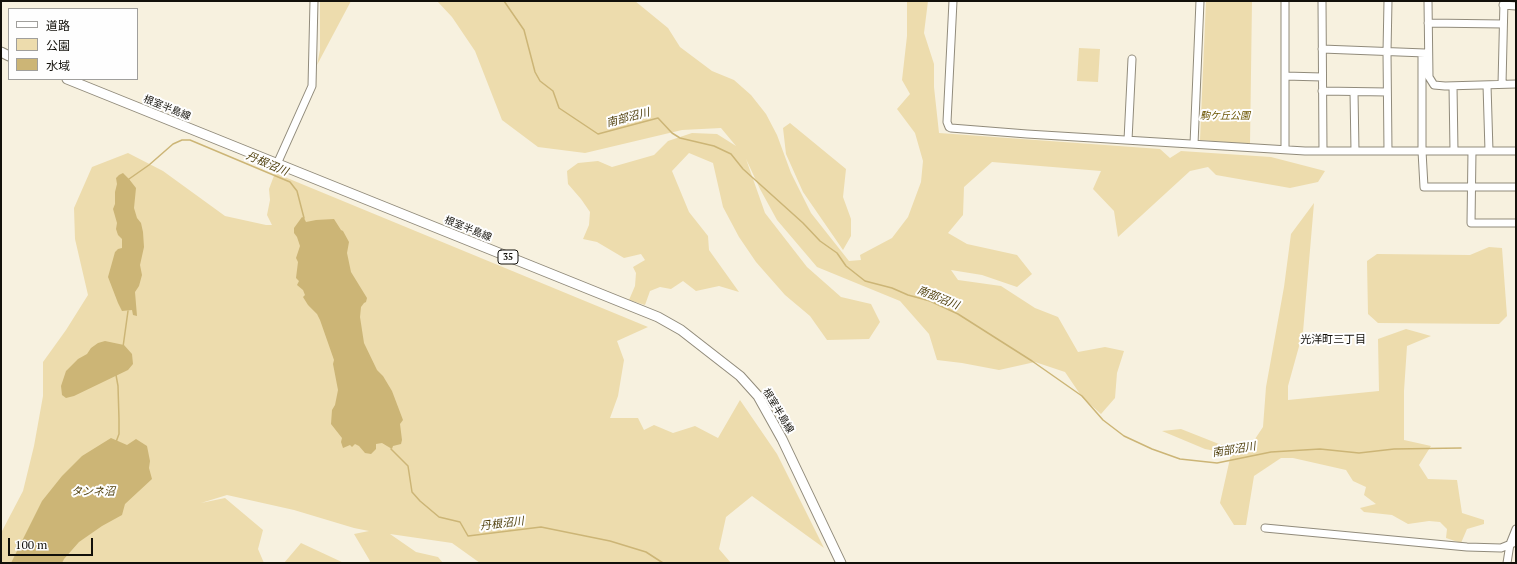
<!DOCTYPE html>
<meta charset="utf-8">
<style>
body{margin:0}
#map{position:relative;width:1517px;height:564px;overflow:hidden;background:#f7f1df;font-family:"PT Serif","Noto Sans JP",serif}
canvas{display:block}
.frame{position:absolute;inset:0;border:2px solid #12100a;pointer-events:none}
.legend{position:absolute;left:8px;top:8px;width:130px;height:72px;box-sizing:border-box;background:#fefefe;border:1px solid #a09f9c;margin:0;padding:5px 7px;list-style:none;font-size:12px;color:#12100a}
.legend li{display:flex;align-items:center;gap:8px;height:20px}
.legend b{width:20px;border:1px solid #a09f9c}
.scale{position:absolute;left:8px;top:538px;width:85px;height:18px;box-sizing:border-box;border:2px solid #12100a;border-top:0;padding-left:5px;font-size:12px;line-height:14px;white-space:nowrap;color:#12100a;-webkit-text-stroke:3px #fefefe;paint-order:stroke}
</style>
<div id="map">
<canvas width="1517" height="564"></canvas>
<div class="frame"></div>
<ul class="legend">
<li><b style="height:5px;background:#fff"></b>道路</li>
<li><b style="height:11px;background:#eddcad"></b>公園</li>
<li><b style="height:11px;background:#ccb576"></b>水域</li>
</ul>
<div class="scale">100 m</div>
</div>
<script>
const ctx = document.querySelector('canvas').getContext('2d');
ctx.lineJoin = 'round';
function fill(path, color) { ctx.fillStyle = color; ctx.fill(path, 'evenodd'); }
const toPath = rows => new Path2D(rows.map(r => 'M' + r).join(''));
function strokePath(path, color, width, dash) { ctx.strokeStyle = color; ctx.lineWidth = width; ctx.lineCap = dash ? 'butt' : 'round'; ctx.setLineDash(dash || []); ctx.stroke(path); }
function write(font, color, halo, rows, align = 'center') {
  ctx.font = font + ' "PT Serif","Noto Sans JP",serif'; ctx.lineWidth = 4; ctx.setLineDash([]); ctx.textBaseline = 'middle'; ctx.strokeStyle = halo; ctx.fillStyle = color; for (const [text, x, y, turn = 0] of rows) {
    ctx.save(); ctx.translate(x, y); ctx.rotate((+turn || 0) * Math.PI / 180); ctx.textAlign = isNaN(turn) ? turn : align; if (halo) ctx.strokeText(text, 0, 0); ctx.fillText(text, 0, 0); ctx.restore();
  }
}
const green = toPath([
 [320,1,351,1,317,65,320,50],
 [437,1,635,1,668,28,680,47,712,71,734,80,751,95,766,114,777,135,791,173,811,213,849,261,861,260,860,255,892,238,908,217,921,182,923,161,915,133,897,109,910,94,902,80,907,36,907,1,928,1,924,33,934,64,934,87,939,133,1160,149,1170,158,1181,151,1271,157,1325,171,1318,182,1290,188,1216,175,1208,167,1190,171,1118,237,1114,211,1093,189,1101,171,992,162,964,187,963,215,948,233,967,244,1017,255,1032,274,1017,287,982,275,951,270,958,280,1001,286,1035,308,1058,317,1078,352,1105,347,1124,351,1117,373,1115,398,1101,414,1082,397,1065,372,1035,362,999,370,962,363,937,360,929,334,900,301,817,267,777,220,760,189,746,159,765,213,807,267,841,297,871,304,880,322,869,339,827,340,810,316,785,295,756,262,739,237,723,207,713,163,689,153,672,171,689,212,708,236,709,250,739,292,719,286,696,291,683,281,671,289,660,287,650,291,645,305,629,300,635,286,636,273,633,267,645,260,641,254,624,258,597,242,583,239,589,225,590,212,581,199,568,184,567,171,578,163,598,161,612,167,654,155,668,141,692,133,717,134,736,146,721,128,682,130,585,153,538,147,502,120,475,51,452,17],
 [1206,1,1252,1,1250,144,1200,140],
 [1079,48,1100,49,1098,82,1077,81],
 [790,123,846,169,843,197,851,219,851,236,843,250,803,192,786,154,783,128],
 [128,153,163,171,225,216,266,225,272,225,267,215,270,200,269,189,275,173,648,327,617,341,624,360,618,396,610,418,638,418,644,430,654,425,673,433,695,426,718,438,740,400,777,454,824,548,752,496,726,517,719,549,731,563,480,563,452,543,390,534,416,552,438,557,443,563,369,563,370,561,354,534,369,531,354,528,294,510,227,495,201,503,225,498,263,530,258,549,264,563,1,563,1,533,23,491,34,446,43,396,43,362,66,330,88,295,75,239,74,208,92,167],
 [1314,203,1303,332,1288,386,1288,400,1379,391,1378,339,1406,329,1431,336,1407,346,1404,391,1404,440,1431,446,1419,465,1428,479,1457,480,1462,513,1484,520,1484,524,1467,529,1461,543,1446,538,1447,529,1440,522,1429,521,1408,524,1392,515,1364,512,1360,508,1376,504,1364,495,1366,487,1353,481,1346,470,1293,458,1281,458,1254,476,1246,525,1234,525,1220,503,1231,454,1205,449,1162,431,1181,429,1219,444,1249,448,1263,427,1266,387,1284,287,1291,234],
 [1489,247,1502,248,1507,316,1499,324,1378,323,1368,314,1367,261,1377,254,1470,255],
 [301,543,344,563,284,563]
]);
const water = toPath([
 [123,173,129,179,136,188,134,208,137,218,141,223,143,232,144,247,140,265,142,275,139,286,135,292,137,316,133,315,132,310,122,311,118,303,108,277,115,252,118,249,122,248,122,239,118,235,116,229,117,223,113,209,115,204,115,192,117,184,116,178,119,175],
 [302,217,304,218,306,222,316,220,334,219,341,230,343,231,349,242,347,253,351,272,367,298,366,302,364,303,361,307,360,317,364,343,377,370,383,376,392,391,403,420,400,424,402,440,401,444,393,446,392,449,382,443,376,444,376,449,371,454,365,453,359,446,355,444,352,447,350,445,343,448,341,442,342,438,331,424,332,410,335,405,338,390,333,364,334,360,320,320,317,314,308,305,303,297,305,295,303,290,297,285,299,281,296,278,298,262,296,258,300,246,297,237,294,233,294,228],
 [105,341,124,345,132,354,133,364,128,370,74,396,66,398,62,395,61,386,66,371,78,359,87,354,91,348,98,343],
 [111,438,127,445,136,439,147,446,150,461,149,468,152,479,125,504,122,515,102,526,79,542,64,559,62,563,11,563,42,501,62,476,82,456]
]);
const stream = toPath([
 [504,1,524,30,535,72,540,81,553,91,559,108,598,134,658,118,672,133,680,138,714,146,731,154,743,169,803,223,820,241,837,253,846,266,865,281,892,288,908,295,930,301,958,314,1032,361,1082,396,1103,420,1124,436,1152,449,1180,459,1217,463,1271,452,1320,449,1359,453,1394,449,1461,448],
 [129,179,149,165,173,144,182,140,190,140,290,182,297,191,304,218],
 [123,347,128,311],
 [116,375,118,386,119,419,119,434,116,442],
 [391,449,408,466,412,492,420,501,439,517,460,522,468,536,541,527,610,541,646,552,663,563]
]);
const minor = toPath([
 [953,1,947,122,949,127,951,128,1027,134,1305,151,1516,151],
 [1322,1,1323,151],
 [1388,1,1387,52,1388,151],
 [1428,1,1429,77,1434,85,1445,86,1516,84],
 [1503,5,1516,6],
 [1428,23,1503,24],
 [1322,49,1425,53],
 [1422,53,1422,151,1424,187,1516,187],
 [1285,76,1322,77],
 [1502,84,1504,1],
 [1487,85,1489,151],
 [1453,86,1454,151],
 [1322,91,1387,92],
 [1354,92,1355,151],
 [1128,140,1132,59],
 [1194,144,1200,1],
 [1285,149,1285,1],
 [1472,151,1471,223,1516,223],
 [277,164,312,86,314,1],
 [1265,528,1467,547,1501,548,1516,542],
 [1507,563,1510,544,1516,529]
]);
const major = toPath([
 [1,52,9,56],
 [67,79,658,317,681,330,740,376,758,396,782,439,841,563]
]);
const shields = [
 [508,257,20]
];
const shieldNames = [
 ["35",508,257]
];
const streetNames = [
 ["根室半島線",167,108,22],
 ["根室半島線",468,229,22],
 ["根室半島線",778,411,59]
];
const parkNames = [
 ["駒ケ丘公園",1225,116]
];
const waterNames = [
 ["南部沼川",628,118,-15],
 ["丹根沼川",267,164,23],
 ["南部沼川",938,298,22],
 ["南部沼川",1234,450,-9],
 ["タンネ沼",93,492],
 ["丹根沼川",502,524,-7]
];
const neighbourhoodNames = [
 ["光洋町三丁目",1333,340]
];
fill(green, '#eddcad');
fill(water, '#ccb576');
strokePath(stream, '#ccb576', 1.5);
strokePath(minor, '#918b7b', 9);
strokePath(major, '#918b7b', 11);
strokePath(minor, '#fff', 7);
strokePath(major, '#fff', 9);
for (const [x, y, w] of shields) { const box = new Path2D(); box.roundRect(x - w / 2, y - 7, w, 14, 3); ctx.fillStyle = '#fefefe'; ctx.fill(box); strokePath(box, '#12100a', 1); }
write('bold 9px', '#12100a', null, shieldNames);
write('10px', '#12100a', '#fefefe', streetNames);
write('italic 10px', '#6b5401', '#fefefe', parkNames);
write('italic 11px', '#4e3e0a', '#fefefe', waterNames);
write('11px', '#12100a', '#fefefe', neighbourhoodNames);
</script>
